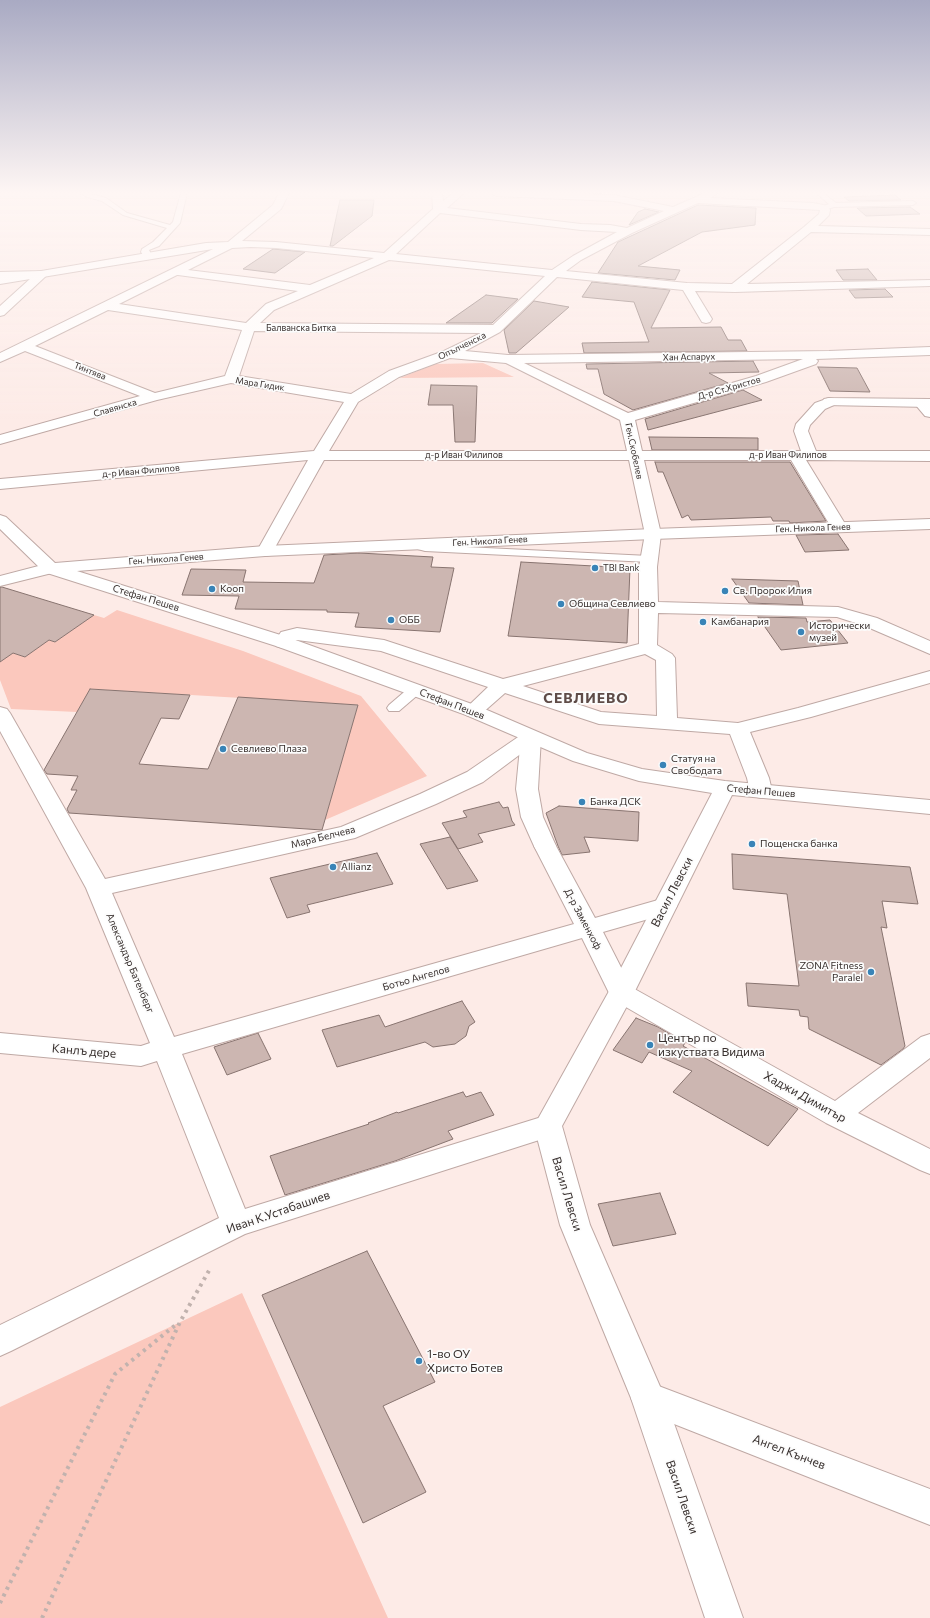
<!DOCTYPE html>
<meta charset="utf-8">
<style>
body{margin:0}
canvas{display:block;background:#fdebe7}
</style>
<canvas width="930" height="1618"></canvas>
<script>
const ctx = document.querySelector('canvas').getContext('2d');
ctx.lineJoin = 'round';
function fill(path, color) { ctx.fillStyle = color; ctx.fill(path, 'evenodd'); }
const toPath = rows => new Path2D(rows.map(r => 'M' + r).join(''));
function strokePath(path, color, width, dash) { ctx.strokeStyle = color; ctx.lineWidth = width; ctx.lineCap = dash ? 'butt' : 'round'; ctx.setLineDash(dash || []); ctx.stroke(path); }
function write(font, color, halo, rows, align = 'center') {
  ctx.font = font + ' Commissioner,sans-serif'; ctx.lineWidth = 3.5; ctx.setLineDash([]); ctx.textBaseline = 'middle'; ctx.strokeStyle = halo; ctx.fillStyle = color; for (const [text, x, y, turn = 0] of rows) {
    ctx.save(); ctx.translate(x, y); ctx.rotate((+turn || 0) * Math.PI / 180); ctx.textAlign = isNaN(turn) ? turn : align; if (halo) ctx.strokeText(text, 0, 0); ctx.fillText(text, 0, 0); ctx.restore();
  }
}
const green = toPath([
 [483,363,514,377,400,378,435,364],
 [117,610,243,651,361,696,427,776,325,820,358,705,91,689,77,712,11,709,0,680,0,655,7,657,13,653,25,657,49,640,55,642,94,615,104,618],
 [242,1293,388,1618,0,1618,0,1407]
]);
const building = toPath([
 [895,195,901,200,849,201,844,197,895,195],
 [340,200,374,200,372,216,333,246,330,246,340,200],
 [698,205,756,208,755,225,702,232,638,266,680,270,675,280,598,273,618,242,698,205],
 [910,207,920,214,866,216,857,208,910,207],
 [645,209,659,212,629,225,638,212,645,209],
 [273,249,305,252,275,273,243,269,273,249],
 [868,269,877,280,843,280,836,270,868,269],
 [592,282,670,290,651,328,721,327,728,340,741,340,747,351,584,353,582,343,649,342,634,302,582,297,592,282],
 [885,289,893,297,855,298,849,290,885,289],
 [486,295,518,299,492,323,446,323,486,295],
 [534,301,569,307,516,353,509,353,504,330,534,301],
 [753,361,759,372,709,373,728,383,633,410,604,394,598,369,587,369,586,364,753,361],
 [818,367,857,368,870,392,830,391,818,367],
 [431,385,477,386,475,442,455,442,453,405,428,405,431,385],
 [743,390,762,400,648,430,645,419,743,390],
 [649,437,758,438,758,450,652,450,649,437],
 [655,462,790,462,826,521,790,523,789,521,773,521,771,517,691,520,688,515,682,518,663,472,658,472,655,462],
 [838,534,849,550,805,552,796,535,838,534],
 [359,553,433,557,431,567,454,568,440,632,355,627,359,613,327,612,327,610,235,609,239,596,182,595,191,569,246,570,243,582,314,583,324,555,359,553],
 [521,562,630,568,627,643,508,636,521,562],
 [732,579,798,581,803,605,749,603,732,579],
 [0,587,2,587,94,615,55,642,49,640,25,657,13,653,0,662,0,587],
 [758,617,806,618,807,622,830,620,848,643,781,650,758,617],
 [90,689,190,695,179,719,161,718,139,764,208,769,238,697,358,705,322,830,69,813,67,809,77,790,71,790,78,776,47,774,44,770,90,689],
 [499,802,503,808,508,807,512,821,515,825,478,834,483,842,458,849,442,823,467,817,463,811,499,802],
 [559,806,639,812,638,841,584,837,590,852,562,855,558,846,546,813,559,806],
 [450,837,478,881,447,889,420,844,450,837],
 [377,853,393,884,307,905,310,912,287,918,270,878,377,853],
 [732,854,910,867,918,904,882,901,887,928,881,927,905,1046,903,1049,881,1065,809,1029,808,1017,800,1016,799,1010,748,1006,746,983,799,986,787,894,733,889,732,854],
 [462,1001,475,1022,469,1026,466,1036,455,1044,433,1047,425,1042,337,1067,322,1030,379,1015,385,1027,462,1001],
 [636,1018,658,1027,685,1043,683,1046,798,1109,768,1146,673,1092,692,1071,649,1052,642,1063,613,1050,636,1018],
 [258,1033,271,1059,227,1075,214,1047,258,1033],
 [463,1092,466,1097,481,1092,494,1115,448,1131,453,1139,395,1161,285,1195,270,1156,369,1124,368,1123,397,1112,398,1113,463,1092],
 [660,1193,676,1234,613,1246,598,1204,660,1193],
 [367,1251,435,1382,383,1406,426,1492,363,1523,262,1295,367,1251]
]);
const path = toPath([
 [0,1603,115,1374,178,1323],
 [42,1618,180,1322,211,1267]
]);
const service = toPath([
 [80,193,87,193,106,198,127,213,170,225,173,222,181,193,187,193,180,223,159,246,149,250,152,256,148,258,145,258,141,252,142,249,153,242,167,228,123,215,102,201,87,197,80,193],
 [816,193,823,193,836,203,913,201,916,203,913,205,834,207,824,210,822,209,822,207,829,204,816,193],
 [414,542,425,545,649,556,653,557,655,559,653,561,649,562,425,551,410,547,408,545,410,543,414,542],
 [415,686,420,687,422,690,420,693,399,711,389,711,387,708,389,705,410,687,415,686]
]);
const pedestrian = toPath([
 [829,398,930,399,930,407,824,405,822,402,824,399,829,398],
 [648,562,654,563,657,567,658,602,838,607,877,618,930,641,930,654,865,626,837,617,658,613,657,645,672,654,675,658,677,718,738,723,798,708,930,671,930,683,811,717,750,732,769,778,772,791,769,796,761,798,753,796,750,791,747,778,730,734,599,724,505,693,480,715,473,717,466,715,463,711,488,687,381,651,297,640,294,640,290,646,283,648,276,646,274,642,281,632,297,628,384,640,503,679,639,644,639,567,642,563,648,562],
 [645,654,656,660,657,716,601,712,523,686,645,654],
 [531,731,538,733,541,737,538,789,543,817,556,846,553,851,545,853,537,851,534,846,521,817,516,789,521,737,524,733,531,731]
]);
const minor = toPath([
 [279,193,289,193,281,209,242,241,276,242,384,253,433,209,432,193,442,193,443,201,453,193,464,193,447,208,581,224,610,225,627,228,664,211,614,201,496,196,491,193,555,193,614,195,673,207,705,193,717,193,715,195,710,198,813,203,828,206,830,210,829,215,818,226,930,229,930,235,811,232,747,284,930,280,930,286,735,292,695,291,712,319,710,322,706,323,702,322,683,290,557,277,500,332,465,351,508,355,829,351,930,347,930,355,816,359,818,361,816,364,766,382,635,420,642,451,801,451,794,431,796,424,815,403,829,398,834,399,836,402,834,405,825,409,810,425,808,431,816,451,930,451,930,461,806,460,847,527,845,530,839,532,833,530,831,527,791,460,644,460,661,534,657,567,654,571,648,572,642,571,639,567,645,534,629,460,324,460,273,551,271,555,265,556,259,555,257,551,308,460,0,489,0,479,314,451,344,402,231,383,157,400,0,444,0,435,140,396,25,351,0,362,0,353,213,249,0,284,0,278,206,243,228,242,273,205,279,193],
 [698,203,820,210,819,214,804,227,732,284,687,283,566,271,581,260,632,233,698,203],
 [440,213,581,230,617,232,573,256,552,270,396,254,440,213],
 [251,247,276,248,374,258,310,285,188,270,232,248,251,247],
 [389,260,545,276,493,325,260,323,274,310,389,260],
 [177,275,178,275,298,291,266,304,246,323,119,304,177,275],
 [108,310,242,330,225,376,155,393,35,346,108,310],
 [254,331,481,333,444,351,389,371,351,394,239,376,254,331],
 [450,358,506,363,620,420,627,451,329,451,358,402,399,377,450,358],
 [803,359,756,376,628,413,524,363,803,359],
 [921,399,926,400,930,404,930,417,925,416,914,403,916,400,921,399],
 [50,563,56,564,59,568,56,572,0,586,0,576,50,563],
 [0,707,7,709,10,713,105,879,341,827,420,794,467,772,524,733,531,731,538,733,541,737,538,741,483,782,436,804,355,838,112,893,174,1037,574,924,534,846,537,841,545,839,553,841,556,846,595,918,665,898,673,900,677,906,673,912,603,932,631,987,835,1101,921,1037,930,1034,930,1058,858,1113,930,1149,930,1174,920,1170,826,1123,612,999,582,938,182,1054,245,1209,548,1115,558,1118,562,1126,558,1134,245,1234,11,1351,0,1356,0,1325,219,1218,157,1061,141,1066,0,1053,0,1033,141,1046,150,1043,86,888,0,731,0,707],
 [648,1382,930,1489,930,1525,636,1409,631,1398,636,1387,648,1382]
]);
const tertiary = toPath([
 [42,271,46,272,48,274,46,276,4,315,0,316,0,306,31,278,0,278,0,272,42,271],
 [0,515,6,517,55,563,265,546,653,529,930,519,930,529,653,539,265,556,77,571,290,638,480,707,587,753,642,769,725,781,930,800,930,814,732,795,634,993,562,1126,590,1225,665,1398,743,1618,705,1618,631,1398,560,1225,534,1126,608,993,712,793,639,781,573,761,466,715,276,646,44,572,0,529,0,515]
]);
const markers = [
 [595,568,4,"#3984b7"],
 [212,589,4,"#3984b7"],
 [725,591,4,"#3984b7"],
 [561,604,4,"#3984b7"],
 [391,620,4,"#3984b7"],
 [703,622,4,"#3984b7"],
 [801,632,4,"#3984b7"],
 [223,749,4,"#3984b7"],
 [663,765,4,"#3984b7"],
 [582,802,4,"#3984b7"],
 [752,844,4,"#3984b7"],
 [333,867,4,"#3984b7"],
 [871,972,4,"#3984b7"],
 [650,1045,4,"#3984b7"],
 [419,1361,4,"#3984b7"]
];
const farStreetnames = [
 ["Балванска Битка",301,328],
 ["Опълченска",462,346,-26],
 ["Хан Аспарух",689,357,-1],
 ["Тинтява",90,371,22],
 ["Мара Гидик",260,384,9],
 ["Д-р Ст.Христов",729,388,-16],
 ["Славянска",115,408,-16],
 ["Ген.Скобелев",634,451,78],
 ["д-р Иван Филипов",464,455],
 ["д-р Иван Филипов",788,455],
 ["д-р Иван Филипов",141,471,-5],
 ["Ген. Никола Генев",813,528,-2],
 ["Ген. Никола Генев",490,541,-3],
 ["Ген. Никола Генев",166,559,-4]
];
const farPoinames = [
 ["TBI Bank",603,568]
];
const poiNames = [
 ["Кооп",220,589],
 ["Св. Пророк Илия",733,591],
 ["Община Севлиево",569,604],
 ["ОББ",399,620],
 ["Камбанария",711,622],
 ["Исторически",809,626],
 ["музей",809,638],
 ["Севлиево Плаза",231,749],
 ["Статуя на",671,759],
 ["Свободата",671,771],
 ["Банка ДСК",590,802],
 ["Пощенска банка",760,844],
 ["Allianz",341,867],
 ["ZONA Fitness",863,966,"right"],
 ["Paralel",863,978,"right"]
];
const streetNames = [
 ["Стефан Пешев",146,598,17],
 ["Стефан Пешев",452,704,21],
 ["Стефан Пешев",761,791,5],
 ["Мара Белчева",323,837,-14],
 ["Д-р Заменхоф",583,919,62],
 ["Александър Батенберг",130,963,67],
 ["Ботьо Ангелов",416,978,-16]
];
const nearStreetnames = [
 ["Васил Левски",672,892,-63],
 ["Канлъ дере",84,1051,5],
 ["Хаджи Димитър",805,1097,29],
 ["Васил Левски",567,1194,73],
 ["Иван К.Устабашиев",278,1212,-19],
 ["Ангел Кънчев",789,1452,21],
 ["Васил Левски",682,1497,71]
];
const nearPoinames = [
 ["Център по",658,1038],
 ["изкуствата Видима",658,1052],
 ["1-во ОУ",427,1354],
 ["Христо Ботев",427,1368]
];
const districtNames = [
 ["СЕВЛИЕВО",586,698]
];
fill(green, '#fbc8bd');
fill(building, '#ccb6b1');
strokePath(building, '#887470', 1);
strokePath(service, '#bfa9a5', 2);
strokePath(pedestrian, '#bfa9a5', 2);
strokePath(minor, '#bfa9a5', 2);
strokePath(tertiary, '#bfa9a5', 2);
strokePath(path, '#c1b2ae', 4, [3, 4.5]);
fill(service, '#fff');
fill(pedestrian, '#fff');
fill(minor, '#fff');
fill(tertiary, '#fff');
const sky = ctx.createLinearGradient(0, 0, 0, 419);
sky.addColorStop(0, '#a9aac3');
sky.addColorStop(0.46, '#fef6f4');
sky.addColorStop(1, '#fef6f400');
ctx.fillStyle = sky;
ctx.fillRect(0, 0, 930, 419);
for (const [x, y, r, color] of markers) { const dot = new Path2D(); dot.arc(x, y, r, 0, 2 * Math.PI); ctx.fillStyle = color; ctx.fill(dot); strokePath(dot, '#fcfcfc', 1.5); }
write('9px', '#372f2d', '#fcfcfc', farStreetnames);
write('9px', '#372f2d', '#fcfcfc', farPoinames, 'left');
write('10px', '#372f2d', '#fcfcfc', poiNames, 'left');
write('10px', '#372f2d', '#fcfcfc', streetNames);
write('12px', '#372f2d', '#fcfcfc', nearStreetnames);
write('12px', '#372f2d', '#fcfcfc', nearPoinames, 'left');
ctx.letterSpacing = '1px';
write('bold 14px', '#5f4c48', '#fcfcfc', districtNames);
ctx.letterSpacing = '0px';
</script>
